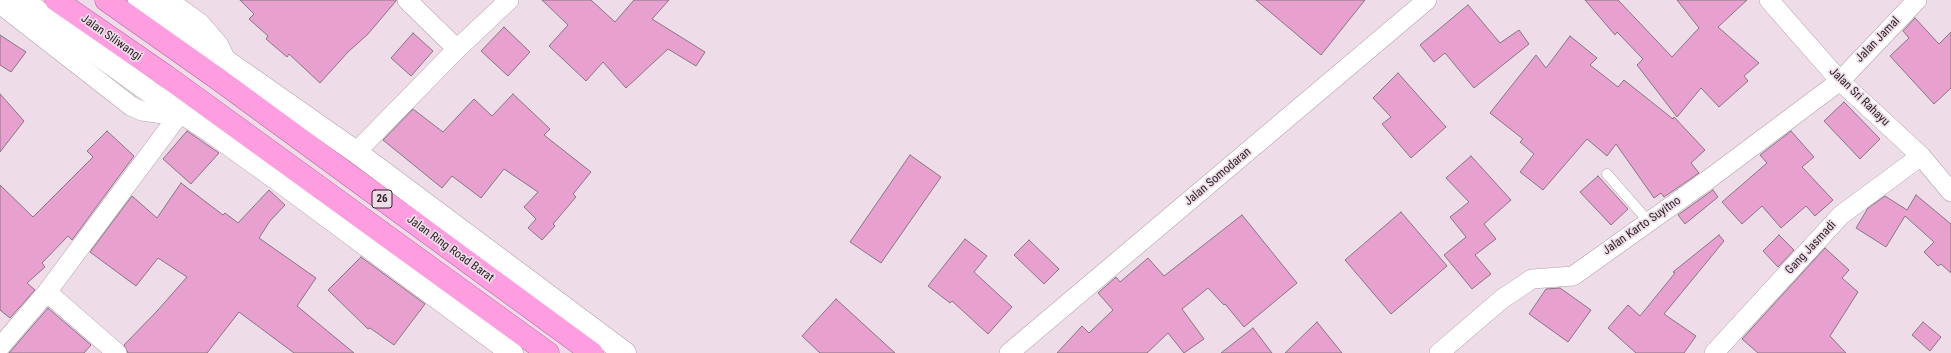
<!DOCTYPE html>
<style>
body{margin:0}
canvas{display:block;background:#eedde8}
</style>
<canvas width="1951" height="353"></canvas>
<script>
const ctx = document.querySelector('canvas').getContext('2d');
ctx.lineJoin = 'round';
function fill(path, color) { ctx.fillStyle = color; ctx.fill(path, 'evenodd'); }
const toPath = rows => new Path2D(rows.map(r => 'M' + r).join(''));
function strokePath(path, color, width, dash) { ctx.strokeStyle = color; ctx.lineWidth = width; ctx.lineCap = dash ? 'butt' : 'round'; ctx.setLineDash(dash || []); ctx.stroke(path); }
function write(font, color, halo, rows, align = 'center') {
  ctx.font = font + ' "Roboto Condensed",sans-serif'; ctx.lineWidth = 3.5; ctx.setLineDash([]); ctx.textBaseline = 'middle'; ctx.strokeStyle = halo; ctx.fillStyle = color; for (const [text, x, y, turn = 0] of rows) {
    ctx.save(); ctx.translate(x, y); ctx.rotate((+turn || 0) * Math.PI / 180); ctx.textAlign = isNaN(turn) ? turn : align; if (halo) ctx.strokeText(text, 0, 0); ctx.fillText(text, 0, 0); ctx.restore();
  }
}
const building = toPath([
 [240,0,396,0,396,1,368,34,348,52,320,83,289,54,287,57,266,39,268,36,249,19,254,14,240,0],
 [542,0,591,0,615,22,634,0,669,0,652,19,705,52,696,66,668,49,626,88,603,62,586,81,549,46,568,25,542,0],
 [1256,0,1365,0,1321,55,1256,0],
 [1585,0,1618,0,1672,57,1699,28,1677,0,1747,0,1718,27,1759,63,1744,76,1748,81,1719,107,1701,88,1677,117,1637,65,1643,59,1617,32,1615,35,1585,0],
 [1468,5,1500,43,1519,30,1529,44,1474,88,1445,53,1434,62,1420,45,1468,5],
 [1915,18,1939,44,1951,32,1951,88,1934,104,1890,56,1909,38,1903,31,1915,18],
 [504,27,530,52,508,76,481,51,504,27],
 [413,33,433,51,411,76,391,58,413,33],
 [0,35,26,52,11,72,0,65,0,35],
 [1570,36,1597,58,1590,65,1618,87,1624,80,1673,119,1674,117,1705,150,1691,163,1699,173,1664,197,1661,193,1654,198,1616,144,1607,156,1587,139,1543,190,1520,172,1534,154,1520,142,1523,139,1490,113,1536,55,1546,68,1570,36],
 [1398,73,1446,127,1411,158,1382,124,1391,117,1373,98,1398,73],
 [0,94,24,121,0,152,0,94],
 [513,94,550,129,544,135,591,172,573,194,576,197,553,224,555,226,542,240,528,228,536,219,524,207,538,192,504,169,481,198,452,176,442,188,383,140,413,109,443,132,474,99,492,116,513,94],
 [1844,102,1880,139,1860,159,1824,121,1844,102],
 [107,131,134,156,72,240,68,236,42,263,45,267,27,283,35,290,10,318,0,310,0,185,33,217,93,157,87,151,107,131],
 [187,131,219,153,191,184,163,159,187,131],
 [1791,131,1814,157,1802,167,1833,200,1815,216,1806,206,1781,228,1762,206,1742,224,1722,202,1767,163,1760,155,1791,131],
 [910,155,941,177,881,263,850,242,910,155],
 [1471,156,1511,200,1484,224,1496,239,1475,255,1491,274,1472,289,1444,255,1466,237,1450,217,1469,202,1446,178,1471,156],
 [1598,176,1628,209,1611,225,1580,192,1598,176],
 [181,183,223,215,225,213,238,223,269,190,285,205,270,221,259,238,316,278,297,306,354,353,294,353,239,312,207,353,128,353,124,345,158,310,187,277,158,258,136,286,90,252,132,196,157,218,181,183],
 [1713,190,1718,197,1685,224,1678,215,1713,190],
 [1916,195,1951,224,1951,273,1941,264,1938,266,1924,252,1934,242,1905,216,1886,247,1856,228,1868,208,1885,196,1907,210,1916,195],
 [1401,212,1447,266,1391,314,1345,260,1401,212],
 [1242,215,1297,283,1244,327,1225,304,1224,305,1208,288,1182,309,1204,339,1184,353,1168,333,1147,353,1057,353,1082,326,1089,333,1113,310,1098,293,1116,277,1120,282,1148,258,1164,276,1242,215],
 [1719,235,1724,241,1664,314,1696,336,1684,353,1636,353,1608,328,1628,305,1640,316,1675,273,1673,272,1719,235],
 [1779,235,1794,250,1778,267,1763,251,1779,235],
 [965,239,987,256,974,272,1012,307,988,334,952,301,950,303,928,286,965,239],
 [1029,240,1059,269,1044,284,1014,255,1029,240],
 [1825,248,1849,270,1842,278,1858,292,1830,336,1846,353,1758,353,1742,339,1825,248],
 [361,257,425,304,394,345,370,328,368,329,328,290,361,257],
 [1560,288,1591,310,1568,342,1529,314,1546,289,1560,288],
 [836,299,895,353,820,353,802,336,836,299],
 [48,308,91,345,84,353,9,353,48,308],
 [1317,322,1342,353,1285,353,1317,322],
 [1923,322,1941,337,1930,351,1912,335,1923,322],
 [1253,328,1272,353,1221,353,1253,328]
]);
const service = toPath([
 [1607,174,1649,222]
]);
const minor = toPath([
 [168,0,200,23,219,45,227,62],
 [407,0,457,49],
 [1769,0,1840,81,1921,156,1951,192],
 [0,4,131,106,142,111,178,116,188,116],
 [356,152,457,49,509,0],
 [47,292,117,353],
 [0,347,47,292,178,116],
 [1009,353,1427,0],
 [1439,353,1502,299,1532,279,1573,276,1709,179,1840,81,1917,0],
 [1714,353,1841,215,1921,156]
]);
const tertiary = toPath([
 [22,0,153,94,210,131,281,182,512,353],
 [139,0,356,152,625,353]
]);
const trunk = toPath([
 [56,0,166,76,548,353],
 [106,0,218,79,592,353]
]);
const shields = [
 [382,199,20]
];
const shieldNames = [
 ["26",382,199]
];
const streetNames = [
 ["Jalan Siliwangi",111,38,35],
 ["Jalan Jamal",1878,40,-46],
 ["Jalan Sri Rahayu",1859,97,44],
 ["Jalan Somodaran",1218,177,-40],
 ["Jalan Karto Suyitno",1642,226,-35],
 ["Gang Jasmadi",1811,248,-47],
 ["Jalan Ring Road Barat",450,249,36]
];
fill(building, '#e8a1cf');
strokePath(building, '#867780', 1);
strokePath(service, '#b1a1ab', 11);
strokePath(minor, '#b1a1ab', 20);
strokePath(tertiary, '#b1a1ab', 23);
strokePath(trunk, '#b4649b', 23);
strokePath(service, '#fff', 10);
strokePath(minor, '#fff', 19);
strokePath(tertiary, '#fff', 22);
strokePath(trunk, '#fe9ee0', 22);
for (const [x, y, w] of shields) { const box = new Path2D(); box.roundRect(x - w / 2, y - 9, w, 18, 3); ctx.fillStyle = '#eedde8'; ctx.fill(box); strokePath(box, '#2c2529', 1); }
write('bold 11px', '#2c2529', null, shieldNames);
write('12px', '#2c2529', '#eedde8', streetNames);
</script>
